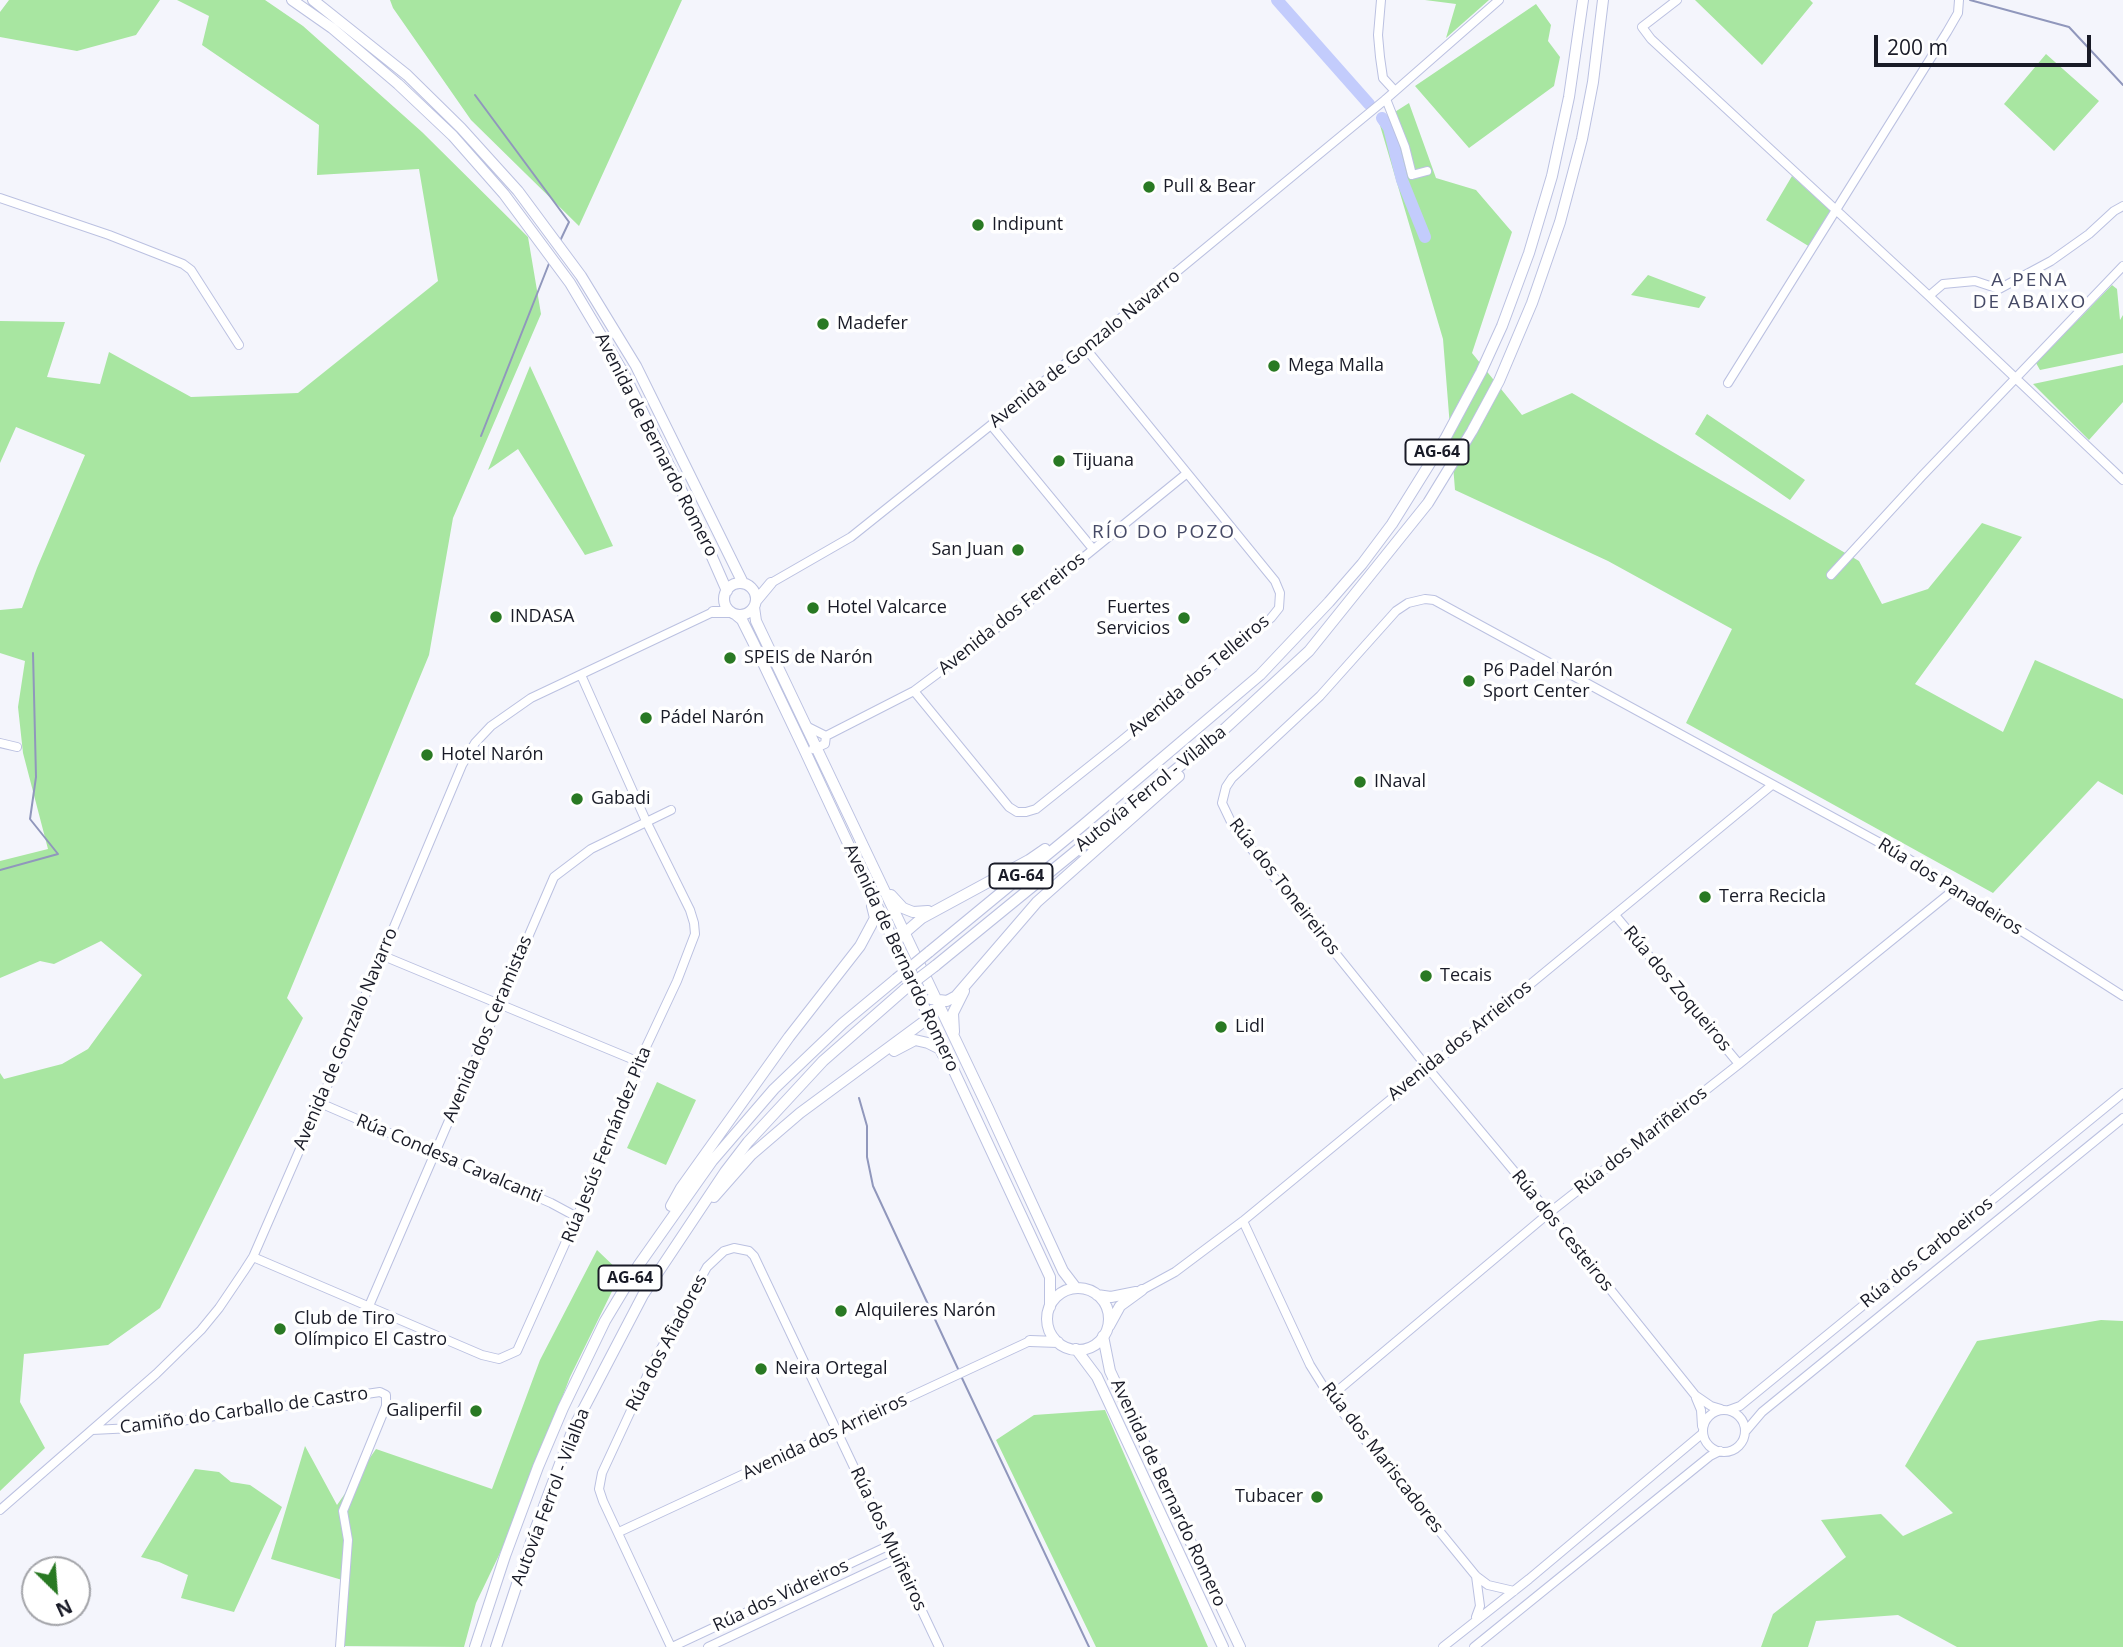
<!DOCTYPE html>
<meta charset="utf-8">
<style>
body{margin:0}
#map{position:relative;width:2123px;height:1647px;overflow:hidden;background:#f4f5fc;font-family:"Open Sans",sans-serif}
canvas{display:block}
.north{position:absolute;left:21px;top:1556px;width:70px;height:70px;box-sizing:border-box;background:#fff;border:2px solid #a3a4a9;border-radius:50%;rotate:155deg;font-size:19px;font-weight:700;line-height:28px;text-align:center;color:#191b27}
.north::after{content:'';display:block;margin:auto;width:24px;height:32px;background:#297923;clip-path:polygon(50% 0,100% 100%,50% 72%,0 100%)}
.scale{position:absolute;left:1874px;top:35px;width:217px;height:32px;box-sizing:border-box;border:4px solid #191b27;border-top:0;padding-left:9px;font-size:21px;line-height:24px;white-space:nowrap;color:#191b27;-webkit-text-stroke:5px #fff;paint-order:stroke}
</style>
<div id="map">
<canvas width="2123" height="1647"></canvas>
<div class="north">N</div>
<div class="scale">200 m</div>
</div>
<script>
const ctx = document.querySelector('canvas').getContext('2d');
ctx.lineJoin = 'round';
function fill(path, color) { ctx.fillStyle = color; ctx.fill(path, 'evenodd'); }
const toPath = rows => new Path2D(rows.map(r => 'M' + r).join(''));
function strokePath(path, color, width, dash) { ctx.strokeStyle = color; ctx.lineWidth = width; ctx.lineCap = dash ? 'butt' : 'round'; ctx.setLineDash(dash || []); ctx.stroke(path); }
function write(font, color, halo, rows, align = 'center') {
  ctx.font = font + ' "Open Sans",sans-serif'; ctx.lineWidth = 7; ctx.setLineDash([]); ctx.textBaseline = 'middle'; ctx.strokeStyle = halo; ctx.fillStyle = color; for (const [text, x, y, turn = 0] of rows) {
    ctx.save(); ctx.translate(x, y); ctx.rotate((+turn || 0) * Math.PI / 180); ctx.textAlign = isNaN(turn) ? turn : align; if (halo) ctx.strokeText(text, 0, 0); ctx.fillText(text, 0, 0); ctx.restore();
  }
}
const green = toPath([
 [9,0,160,0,136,35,77,51,0,37,0,12],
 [177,0,265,0,303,26,422,132,528,237,541,314,453,518,429,655,287,998,303,1018,160,1308,108,1345,24,1354,20,1402,45,1448,0,1491,0,1073,4,1079,62,1064,88,1049,142,975,101,941,54,964,40,961,0,978,0,861,48,849,23,753,18,707,25,661,0,653,0,610,22,608,37,568,85,455,16,427,0,463,0,321,65,322,47,377,100,384,109,352,191,397,298,393,438,281,419,169,317,175,319,125,202,45,209,16],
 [390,0,682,0,579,226,471,120,393,8],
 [1425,0,1489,0,1446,38,1456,4],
 [1695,0,1810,0,1813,3,1762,65],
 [1536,4,1551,25,1548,41,1560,57,1554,86,1469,148,1415,86],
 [2046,54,2099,101,2054,151,2004,104],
 [1409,103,1436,178,1476,190,1512,232,1472,353,1522,415,1572,393,1859,561,1882,604,1928,589,1982,523,2022,537,1915,684,2003,732,2035,660,2123,699,2123,795,2098,781,1993,893,1686,723,1732,629,1608,561,1455,490,1443,339,1379,122],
 [1792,176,1832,212,1810,247,1766,220],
 [1648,275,1706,297,1699,308,1631,295],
 [2112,285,2117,289,2120,320,2123,315,2123,353,2040,370,2036,363],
 [2123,365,2123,402,2089,440,2033,384],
 [530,366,613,546,585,555,518,449,488,470],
 [1707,414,1805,480,1790,500,1695,434],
 [657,1082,696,1100,666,1165,627,1148],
 [597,1250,621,1273,570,1377,512,1528,476,1603,464,1647,344,1646,349,1582,271,1559,305,1446,337,1505,376,1449,492,1489,540,1360],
 [2101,1320,2123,1321,2123,1647,1957,1647,1898,1615,1816,1621,1808,1647,1761,1647,1773,1614,1846,1557,1821,1520,1881,1514,1903,1536,1953,1513,1905,1466,1977,1341],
 [1105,1410,1208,1647,1096,1647,996,1440,1034,1415],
 [195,1469,219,1472,231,1482,250,1485,282,1507,234,1612,181,1598,188,1575,159,1562,141,1557]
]);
const stream = toPath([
 [1970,0,2069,27,2123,85],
 [475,95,569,222,560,241],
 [481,436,550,261],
 [0,870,58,854,30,819,36,777,33,653],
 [859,1098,867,1126,867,1157,873,1186,959,1371],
 [961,1376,1089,1647]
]);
const river = toPath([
 [1277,0,1369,104],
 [1382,118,1389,128,1402,180,1425,237]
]);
const minor = toPath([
 [1381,0,1378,35,1380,57,1383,78,1395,91],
 [1677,0,1642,27,1651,39,1929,296,2123,480],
 [1386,99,1405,147,1412,175,1427,171],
 [0,198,109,235,183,264,191,270,239,345],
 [1929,296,1943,284,1975,281,1999,289,2051,261,2089,234,2114,211,2123,206],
 [1728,383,1947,32,1958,13,1959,0],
 [991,425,1093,549],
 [1831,575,1922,476,2123,266],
 [771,583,851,537,991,425,1386,99,1499,0],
 [914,691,1009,807,1017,812,1026,812,1036,809,1120,742,1271,618,1279,608,1280,593,1275,581,1086,349],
 [808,727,826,736,825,744,813,749],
 [826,736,914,691,972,648,1186,474],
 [0,743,17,747],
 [1615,915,1739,1064],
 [381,955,639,1062],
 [320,1103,551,1203,577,1217],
 [1243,1221,1310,1365,1330,1397,1476,1576,1488,1585,1514,1591],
 [253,1257,482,1355,499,1359,517,1351,577,1217,639,1062,677,981,695,934,694,923,690,910,646,821,581,675],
 [1142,1290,1175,1272,1243,1221,1772,785],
 [369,1306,554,877,591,849,671,810],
 [1330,1397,1549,1213,1739,1064,1955,889],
 [1696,1398,1701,1410,1702,1426],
 [1721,1409,1711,1406,1695,1395,1549,1213,1427,1067,1233,826,1222,803,1226,787,1232,778,1320,696,1396,611,1408,603,1425,599,1434,600,1904,856,2123,996],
 '1703 1431a21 21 0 1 1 42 0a21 21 0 1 1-42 0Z',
 [1729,1410,1740,1406,2123,1093],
 [92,1430,133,1428,380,1392,386,1395,386,1406,343,1511,348,1540,340,1647],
 [1745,1432,1762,1412,2123,1118],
 [0,1510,156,1374,201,1330,219,1308,244,1271,253,1257,320,1103,462,765,475,743,491,726,531,698,713,612],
 [619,1532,1030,1341],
 [1476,1617,1480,1606,1476,1576],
 [671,1647,603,1501,599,1489,602,1473,653,1363,707,1267,724,1251,734,1248,749,1251,754,1256,939,1647],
 [672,1647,890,1545],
 [708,1647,898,1558],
 [1443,1647,1529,1579,1703,1433],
 [1474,1647,1710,1456,1720,1451]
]);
const highway = toPath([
 [292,0,332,28,398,84,453,136,504,194,570,283,623,372,694,516,727,591],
 [313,0,407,75,461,128,518,191,581,276,636,366,743,583],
 '724 599a16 16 0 1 1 32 0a16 16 0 1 1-32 0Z',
 [756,601,771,583],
 [754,607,756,621,988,1108,1063,1271,1076,1288],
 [713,612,731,612],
 [736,615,742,620,753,642,804,749,1050,1277,1050,1307],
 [891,895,903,908,913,912,928,911],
 [901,936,922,918,1029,860,1045,849],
 [929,952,1082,826,1260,675,1329,602,1362,564,1392,524,1445,439,1481,372,1502,326,1529,253,1552,176,1569,97,1583,0],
 [935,966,1218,735,1309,651,1428,503,1472,431,1499,381,1532,303,1560,222,1582,139,1593,82,1603,0],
 [931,999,947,1001,956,996,1037,902,1179,776],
 [954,1032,953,1013,964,991],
 [894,1051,915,1040,928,1043,940,1049,943,1055],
 [714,1197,751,1155,800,1113,926,1020,930,1013],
 [671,1206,681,1188,789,1037,860,946,875,918,872,906],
 '1047 1319a31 31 0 1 1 62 0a31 31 0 1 1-62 0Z',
 [1097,1295,1111,1297,1136,1292],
 [1109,1326,1120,1306,1142,1290],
 [1103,1336,1110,1371,1240,1647],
 [1030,1341,1058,1342],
 [1076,1349,1097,1377,1223,1647],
 [475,1647,505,1556,538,1467,563,1408,605,1321,638,1266,712,1161,774,1089,843,1023,896,979],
 [496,1647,535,1530,573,1429,643,1295,725,1172,748,1142,823,1061,905,989]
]);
const highwayBridge = toPath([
 [896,979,929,952],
 [905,989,935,966]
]);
const markers = [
 [1149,187,7,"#297923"],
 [978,225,7,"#297923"],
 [823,324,7,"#297923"],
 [1274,366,7,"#297923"],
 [1059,461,7,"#297923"],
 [1018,550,7,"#297923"],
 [813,608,7,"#297923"],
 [496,617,7,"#297923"],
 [1184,618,7,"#297923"],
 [730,658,7,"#297923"],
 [1469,681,7,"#297923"],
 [646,718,7,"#297923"],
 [427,755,7,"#297923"],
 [1360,782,7,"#297923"],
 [577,799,7,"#297923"],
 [1705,897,7,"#297923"],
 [1426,976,7,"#297923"],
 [1221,1027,7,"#297923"],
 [841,1311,7,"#297923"],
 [280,1329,7,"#297923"],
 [761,1369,7,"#297923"],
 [476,1411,7,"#297923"],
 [1317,1497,7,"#297923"]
];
const shields = [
 [1437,452,63],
 [1021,876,63],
 [630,1278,63]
];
const shieldNames = [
 ["AG-64",1437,452],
 ["AG-64",1021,876],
 ["AG-64",630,1278]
];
const poiNames = [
 ["Pull & Bear",1163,187],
 ["Indipunt",992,225],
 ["Madefer",837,324],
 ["Mega Malla",1288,366],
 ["Tijuana",1073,461],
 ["San Juan",1004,550,"right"],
 ["Hotel Valcarce",827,608],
 ["Fuertes",1170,608,"right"],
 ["Servicios",1170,629,"right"],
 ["INDASA",510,617],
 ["SPEIS de Narón",744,658],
 ["P6 Padel Narón",1483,671],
 ["Sport Center",1483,692],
 ["Pádel Narón",660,718],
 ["Hotel Narón",441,755],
 ["INaval",1374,782],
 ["Gabadi",591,799],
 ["Terra Recicla",1719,897],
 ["Tecais",1440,976],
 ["Lidl",1235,1027],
 ["Alquileres Narón",855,1311],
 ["Club de Tiro",294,1319],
 ["Olímpico El Castro",294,1340],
 ["Neira Ortegal",775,1369],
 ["Galiperfil",462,1411,"right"],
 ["Tubacer",1303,1497,"right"]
];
const streetNames = [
 ["Avenida de Gonzalo Navarro",1085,349,-39],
 ["Avenida de Bernardo Romero",656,445,63],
 ["Avenida dos Ferreiros",1012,614,-39],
 ["Avenida dos Telleiros",1199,676,-40],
 ["Autovía Ferrol - Vilalba",1151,789,-39],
 ["Rúa dos Toneireiros",1284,887,52],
 ["Rúa dos Panadeiros",1950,887,32],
 ["Avenida de Bernardo Romero",901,958,65],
 ["Rúa dos Zoqueiros",1677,989,50],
 ["Avenida dos Ceramistas",488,1029,-67],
 ["Avenida de Gonzalo Navarro",346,1039,-67],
 ["Avenida dos Arrieiros",1460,1041,-39],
 ["Rúa dos Mariñeiros",1641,1141,-38],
 ["Rúa Jesús Fernández Pita",607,1145,-68],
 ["Rúa Condesa Cavalcanti",449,1159,23],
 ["Rúa dos Cesteiros",1562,1231,51],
 ["Rúa dos Carboeiros",1927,1253,-39],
 ["Rúa dos Afiadores",667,1343,-62],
 ["Camiño do Carballo de Castro",244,1411,-8],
 ["Avenida dos Arrieiros",825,1437,-25],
 ["Rúa dos Mariscadores",1382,1458,52],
 ["Avenida de Bernardo Romero",1168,1493,65],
 ["Autovía Ferrol - Vilalba",551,1497,-69],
 ["Rúa dos Muiñeiros",888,1539,65],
 ["Rúa dos Vidreiros",781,1596,-25]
];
const neighbourhoodNames = [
 ["A PENA",2030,281],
 ["DE ABAIXO",2030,303],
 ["RÍO DO POZO",1164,533]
];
fill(green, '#a8e6a1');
strokePath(stream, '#9097bc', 2);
strokePath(river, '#c3ccfc', 12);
strokePath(minor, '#bbc1e1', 10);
strokePath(highway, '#bbc1e1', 12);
strokePath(minor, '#fff', 8);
strokePath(highway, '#fff', 10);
strokePath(highwayBridge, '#bbc1e1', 12, []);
strokePath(highwayBridge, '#fff', 10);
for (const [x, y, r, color] of markers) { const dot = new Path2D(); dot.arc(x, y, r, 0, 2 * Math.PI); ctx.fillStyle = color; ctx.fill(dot); strokePath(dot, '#fff', 2.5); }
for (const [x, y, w] of shields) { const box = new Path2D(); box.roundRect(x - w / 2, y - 12.5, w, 25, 5); ctx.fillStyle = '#fff'; ctx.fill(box); strokePath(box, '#191b27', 2); }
write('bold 16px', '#191b27', null, shieldNames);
write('18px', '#191b27', '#fff', poiNames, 'left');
write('18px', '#191b27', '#fff', streetNames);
ctx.letterSpacing = '2px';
write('19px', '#464a66', '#fff', neighbourhoodNames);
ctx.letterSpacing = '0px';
</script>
